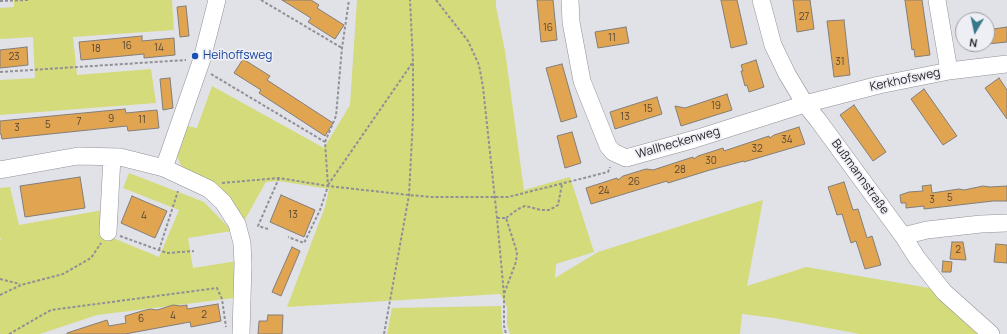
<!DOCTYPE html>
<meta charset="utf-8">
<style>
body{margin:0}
#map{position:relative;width:1007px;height:334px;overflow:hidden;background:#e1e1e8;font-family:Manrope,sans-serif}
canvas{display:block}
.north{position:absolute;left:955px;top:12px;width:40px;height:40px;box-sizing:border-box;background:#eeeef5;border:1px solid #9e9ea4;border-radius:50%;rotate:189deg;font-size:11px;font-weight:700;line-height:16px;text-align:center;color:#27272a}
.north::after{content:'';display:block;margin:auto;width:14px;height:18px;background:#37798b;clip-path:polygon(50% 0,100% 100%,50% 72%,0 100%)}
</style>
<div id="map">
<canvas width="1007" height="334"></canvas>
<div class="north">N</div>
</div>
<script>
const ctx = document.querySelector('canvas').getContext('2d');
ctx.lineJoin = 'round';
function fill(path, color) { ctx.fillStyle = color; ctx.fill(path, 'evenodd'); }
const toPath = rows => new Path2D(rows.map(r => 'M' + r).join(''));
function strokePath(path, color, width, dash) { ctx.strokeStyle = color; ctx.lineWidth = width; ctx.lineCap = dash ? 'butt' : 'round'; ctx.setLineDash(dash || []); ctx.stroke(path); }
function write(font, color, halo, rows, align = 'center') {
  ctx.font = font + ' Manrope,sans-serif'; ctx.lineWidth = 3.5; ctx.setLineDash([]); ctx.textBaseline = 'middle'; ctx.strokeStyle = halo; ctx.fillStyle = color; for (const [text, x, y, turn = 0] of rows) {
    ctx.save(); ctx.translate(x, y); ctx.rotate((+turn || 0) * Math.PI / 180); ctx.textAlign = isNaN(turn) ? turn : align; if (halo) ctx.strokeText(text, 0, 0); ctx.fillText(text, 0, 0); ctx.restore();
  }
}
const green = toPath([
 [14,0,172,0,174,30,73,37,77,75,151,69,156,103,0,115,0,80,35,78,33,37,0,39,0,8,14,7],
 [357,0,496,0,496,7,505,51,524,190,570,177,594,252,556,264,555,278,598,252,763,200,747,286,806,267,935,289,984,334,860,334,774,318,742,314,740,334,510,334,507,324,507,307,500,294,287,307,325,207,329,189,279,181,266,182,244,221,182,168,177,156,188,126,197,128,212,86,324,148,350,105],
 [129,173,204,202,232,231,188,238,193,268,237,261,234,298,97,315,40,334,0,334,0,241,1,239,0,238,0,188,10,187,19,225,103,210,101,233,159,257,179,210,123,188],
 [501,306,502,329,503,334,387,334,392,308]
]);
const building = toPath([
 [282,0,311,0,319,5,317,8,344,25,335,39,308,22,311,18,282,0],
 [537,0,553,0,557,40,541,42,537,0],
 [721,0,737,0,747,44,731,48,721,0],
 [793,0,810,0,814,29,797,32,793,0],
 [905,0,922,0,930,55,915,57,914,49,912,50,905,0],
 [186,6,189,36,180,37,177,7,186,6],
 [844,20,850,75,834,77,827,21,844,20],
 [626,27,629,43,598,48,595,32,626,27],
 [1007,27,1007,42,987,44,987,30,1007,27],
 [142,36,142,41,174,38,175,55,144,58,144,54,81,60,79,42,142,36],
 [27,47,28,65,0,68,0,50,27,47],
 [243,59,270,76,267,80,333,123,325,136,259,93,261,90,234,73,243,59],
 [756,60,764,87,749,92,747,85,745,86,741,71,743,71,741,65,756,60],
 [562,64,577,117,561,122,546,68,562,64],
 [170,78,173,108,163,110,160,79,170,78],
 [999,78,1007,90,1007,119,985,88,999,78],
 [924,89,957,136,943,145,911,99,924,89],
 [727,94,732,110,681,126,675,106,685,108,727,94],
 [657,97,662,114,615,129,610,112,657,97],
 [854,105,886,152,873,161,840,115,854,105],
 [125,109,126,113,157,110,159,128,128,131,127,126,2,139,1,134,0,134,0,121,125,109],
 [799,127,805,144,744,162,744,161,710,170,668,183,667,181,591,204,586,188,617,178,618,180,623,176,646,169,653,170,693,157,694,159,698,156,723,148,724,151,769,136,770,138,774,135,799,127],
 [572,132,581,163,565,168,557,136,572,132],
 [80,177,85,208,25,217,20,186,80,177],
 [844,182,853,210,858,209,867,238,872,236,881,265,865,269,856,241,851,243,842,214,837,215,828,187,844,182],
 [931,185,932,193,959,189,964,190,983,186,990,187,1007,186,1007,201,993,201,924,209,924,206,906,208,906,203,901,203,900,195,909,192,923,191,922,186,931,185],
 [281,195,315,210,304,237,270,222,281,195],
 [132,196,167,211,155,238,121,223,132,196],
 [952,242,963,242,966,260,950,259,952,242],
 [996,244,1007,245,1007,263,994,262,996,244],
 [292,247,300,251,281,296,272,292,292,247],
 [943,261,952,262,951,272,942,272,943,261],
 [218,304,221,321,191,327,190,322,125,334,67,334,67,333,107,320,109,326,126,323,125,316,142,311,150,309,157,310,173,305,180,306,187,305,187,309,218,304],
 [268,315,283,315,282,334,258,334,259,321,267,321,268,315]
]);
const path = toPath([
 [261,0,342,48],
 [436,0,468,41,479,65,483,87,497,218,504,295,504,326,506,334],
 [0,1,28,0],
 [0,72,186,60],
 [211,74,325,142,328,186,320,210,304,243,288,237],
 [325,142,336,116,342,48,349,0],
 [222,183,279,178,328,186,409,195,432,197,508,197,608,172,610,167],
 [328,185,413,62],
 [497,218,506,218,517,252,516,262,504,294],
 [506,218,518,209,525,206,541,210,549,210,553,208,558,205,562,184],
 [268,229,258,226,279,178],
 [120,236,167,253,194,251],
 [159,250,178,191],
 [0,279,20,284],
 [0,295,21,285,63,274,91,258,101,243],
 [9,334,51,310,217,288,222,299,226,327],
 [384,334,409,195,413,118,413,62,410,0]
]);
const minor = toPath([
 [570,0,571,22,582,81,608,146,613,152,626,158,695,139,805,104,879,85,949,71,1007,64],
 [761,0,773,45,787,74,805,104,818,120,903,236,917,258,944,292,991,334],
 [937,0,949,71],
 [164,168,202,59,217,0],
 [0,170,78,156,120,157,164,168,209,189,223,202,237,224,242,243,243,264,241,334],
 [108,232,112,157],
 [903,236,927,230,981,224,1007,223]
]);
const markers = [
 [195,56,4,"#1a4fb4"]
];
const numberNames = [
 ["27",804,17],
 ["16",548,28],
 ["11",612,38],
 ["16",127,46],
 ["14",159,48],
 ["18",96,49],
 ["23",14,57],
 ["31",840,62],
 ["19",716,106],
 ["15",648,109],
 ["13",625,117],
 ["9",111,119],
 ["11",142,120],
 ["7",79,122],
 ["5",48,125],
 ["3",17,128],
 ["34",787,140],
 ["32",757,149],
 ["30",711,161],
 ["28",680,170],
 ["26",634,182],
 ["24",604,191],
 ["5",950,198],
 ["3",932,200],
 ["13",293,215],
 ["4",144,216],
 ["2",958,250],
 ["2",204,315],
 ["4",173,316],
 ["6",141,319]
];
const transitNames = [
 ["Heihoffsweg",203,56]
];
const streetNames = [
 ["Kerkhofsweg",905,80,-12],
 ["Wallheckenweg",678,143,-16],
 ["Bußmannstraße",860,177,54]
];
fill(green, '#d4db7a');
fill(building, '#e1a552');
strokePath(building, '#827e78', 1);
strokePath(minor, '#919197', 18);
strokePath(path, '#909096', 2, [3, 2]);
strokePath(minor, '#fff', 17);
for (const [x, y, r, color] of markers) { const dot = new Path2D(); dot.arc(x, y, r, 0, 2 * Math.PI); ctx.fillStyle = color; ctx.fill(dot); strokePath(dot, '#eeeef5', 1.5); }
write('10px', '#564634', null, numberNames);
write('12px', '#164399', '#eeeef5', transitNames, 'left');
write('12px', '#27272a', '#eeeef5', streetNames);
</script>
